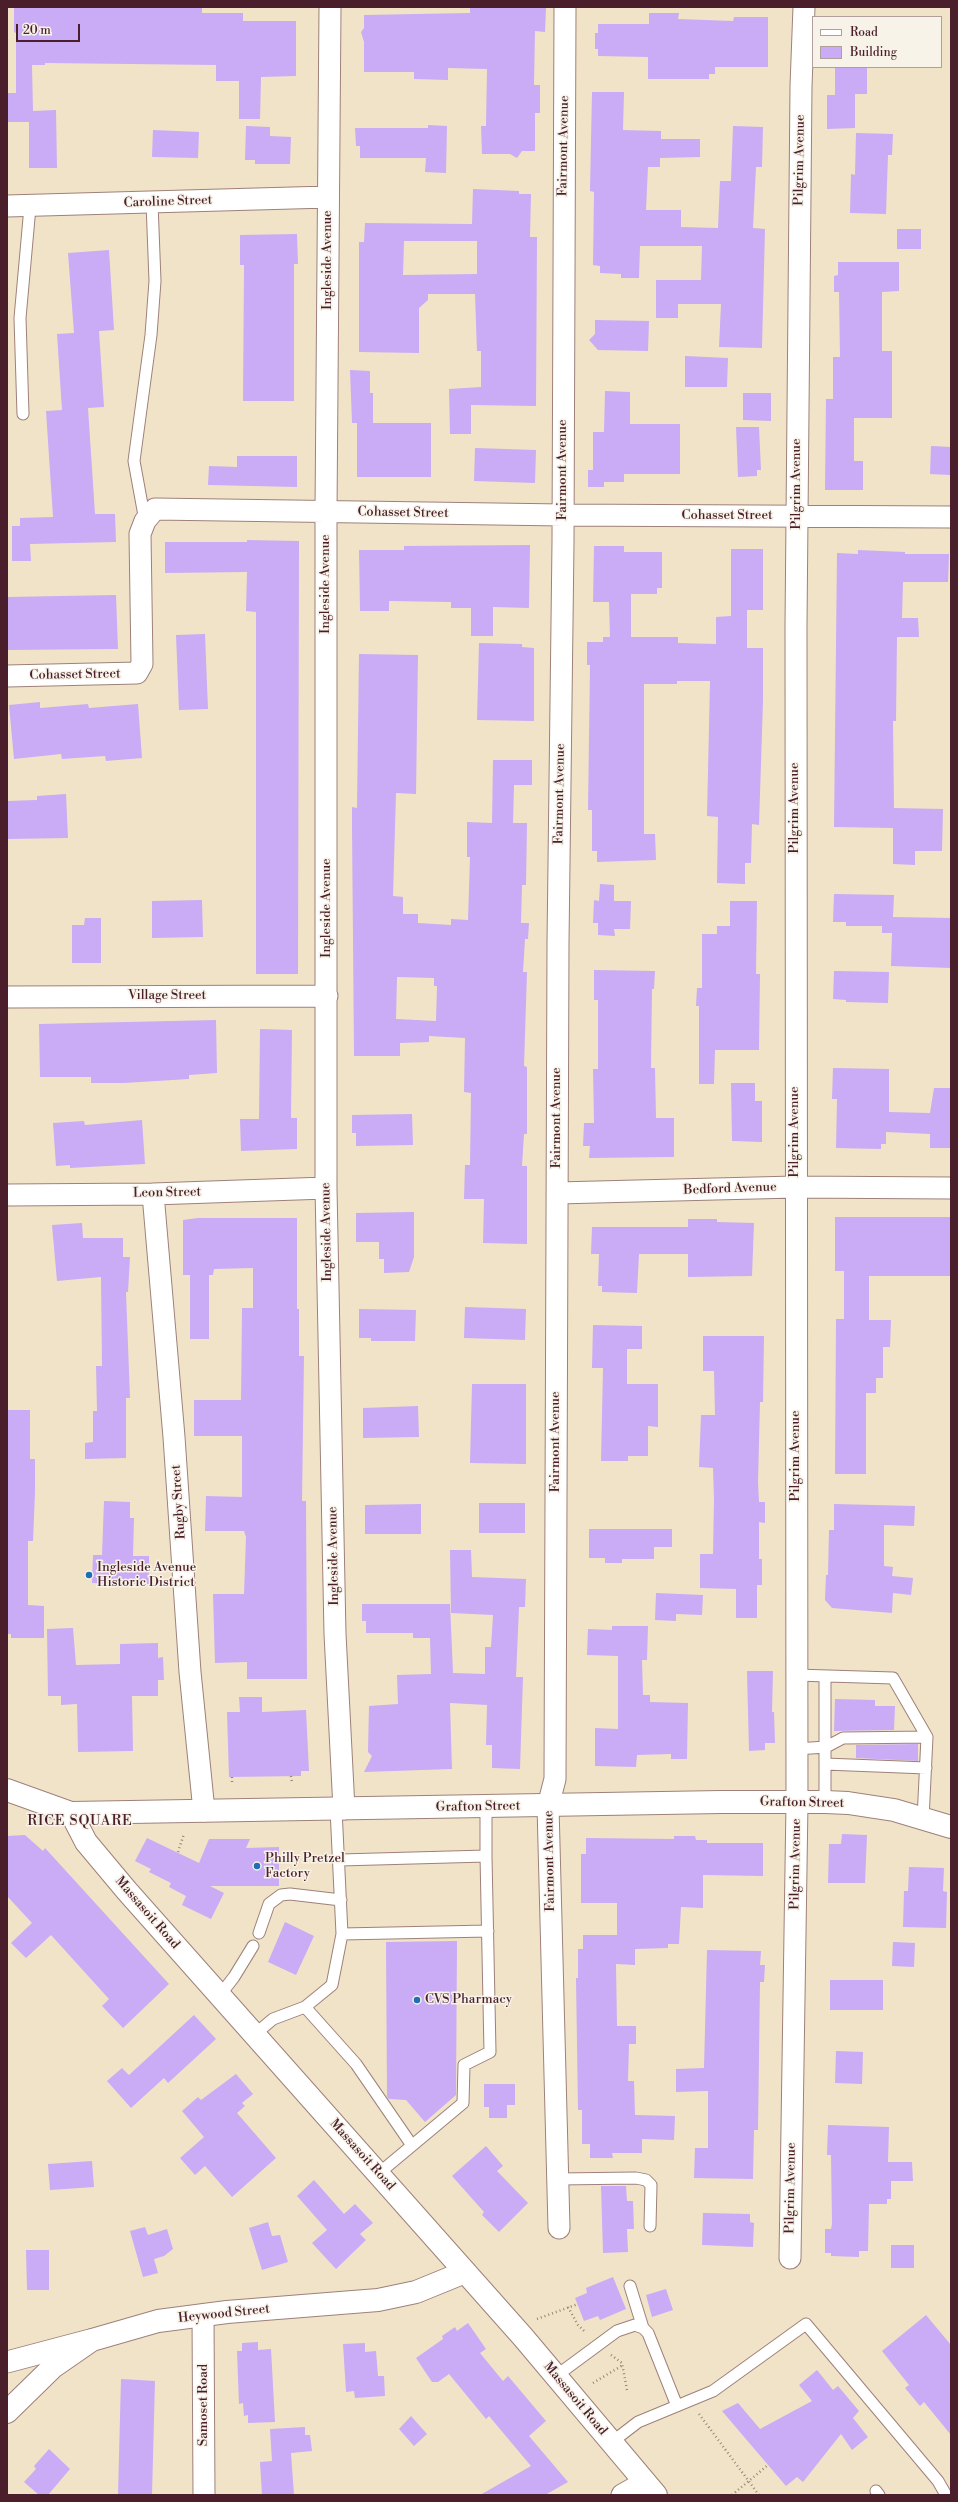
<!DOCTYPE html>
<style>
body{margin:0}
#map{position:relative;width:958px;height:2502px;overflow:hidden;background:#f1e3c8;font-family:"Libre Bodoni",serif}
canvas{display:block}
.frame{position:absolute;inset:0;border:8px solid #4a1f2b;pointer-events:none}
.legend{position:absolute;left:812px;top:16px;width:130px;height:52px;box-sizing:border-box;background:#f7f3e8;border:1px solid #b29e9c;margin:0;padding:5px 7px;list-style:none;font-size:12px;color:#4a1f2b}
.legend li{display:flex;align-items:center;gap:8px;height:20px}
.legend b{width:20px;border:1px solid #b29e9c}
.scale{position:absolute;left:16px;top:24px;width:64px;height:18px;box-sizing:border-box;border:2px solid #4a1f2b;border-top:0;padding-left:5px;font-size:12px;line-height:14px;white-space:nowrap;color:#4a1f2b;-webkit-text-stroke:3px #f7f3e8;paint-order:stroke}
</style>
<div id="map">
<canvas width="958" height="2502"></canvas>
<div class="frame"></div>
<ul class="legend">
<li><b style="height:5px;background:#fff"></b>Road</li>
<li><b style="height:11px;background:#caabf5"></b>Building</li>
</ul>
<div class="scale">20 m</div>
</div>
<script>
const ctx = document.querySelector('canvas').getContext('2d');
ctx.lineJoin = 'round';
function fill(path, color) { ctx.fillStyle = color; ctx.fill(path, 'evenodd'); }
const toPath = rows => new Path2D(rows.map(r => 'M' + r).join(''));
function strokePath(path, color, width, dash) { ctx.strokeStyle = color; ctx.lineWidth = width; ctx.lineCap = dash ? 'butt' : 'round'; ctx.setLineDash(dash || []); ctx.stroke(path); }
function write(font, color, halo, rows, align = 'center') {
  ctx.font = font + ' "Libre Bodoni",serif'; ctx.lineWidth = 3; ctx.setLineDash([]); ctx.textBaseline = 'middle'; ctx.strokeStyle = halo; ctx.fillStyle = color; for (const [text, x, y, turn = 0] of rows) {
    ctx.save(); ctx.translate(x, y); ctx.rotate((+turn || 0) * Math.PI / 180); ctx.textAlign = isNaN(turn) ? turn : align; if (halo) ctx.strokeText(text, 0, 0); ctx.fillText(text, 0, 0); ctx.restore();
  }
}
const building = toPath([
 [14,7,202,7,202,13,243,13,243,21,296,21,296,76,261,77,260,119,239,119,239,81,216,81,216,65,45,63,45,65,32,65,33,111,56,110,57,168,29,168,29,122,7,122,7,93,16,93,16,33,14,32],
 [470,7,546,8,545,32,535,31,534,85,540,85,540,113,535,113,535,151,522,151,517,158,510,154,482,154,481,126,486,126,487,69,448,68,448,80,414,79,414,72,364,72,364,42,361,32,364,28,364,15,470,13],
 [649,13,679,13,678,19,733,21,734,17,768,17,768,67,715,67,715,74,709,74,709,79,648,79,648,57,598,56,598,49,595,49,595,33,598,33,598,24,649,24],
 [835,67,867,67,867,94,855,94,855,128,827,129,827,95,835,95],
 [592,92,624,92,623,130,661,131,661,139,700,139,700,157,660,158,660,167,648,167,646,210,681,210,681,227,718,228,720,181,731,181,733,126,763,127,762,167,756,167,753,228,765,229,762,348,719,347,721,304,678,304,678,318,656,318,656,280,701,280,702,246,640,246,639,278,621,278,621,274,600,273,600,266,593,265,594,192,590,191],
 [428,125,447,126,446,173,425,172,426,158,360,158,360,146,356,146,355,128,428,128],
 [246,126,270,127,270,136,291,137,290,164,255,164,255,160,245,160],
 [153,130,199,132,198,158,152,157],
 [856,133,893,134,892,155,888,155,886,214,850,213,851,174,855,175],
 [473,189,519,191,519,194,531,194,530,237,537,237,536,406,471,405,471,434,450,434,449,389,481,387,481,351,477,351,475,294,428,294,428,300,419,308,419,353,359,352,359,242,364,242,365,223,472,224],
 [404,241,477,241,477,274,403,275],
 [897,229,921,229,921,249,897,249],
 [297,234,298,264,294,264,294,401,243,401,244,265,240,265,240,235],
 [109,250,114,330,99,331,104,407,88,408,95,514,115,514,116,542,30,544,31,561,12,561,12,526,20,526,20,518,53,517,46,411,62,410,57,334,74,333,68,253],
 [838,262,899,262,899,291,882,292,882,351,892,351,892,418,854,418,854,461,863,461,863,490,825,490,826,399,833,399,833,357,840,357,839,292,834,292,834,276,838,275],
 [595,320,649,321,648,351,598,350,589,340,595,334],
 [685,356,728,358,727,387,685,387],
 [350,370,370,371,370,393,373,393,373,423,431,423,431,477,357,477,357,423,352,423],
 [605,391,630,392,630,424,680,424,680,474,624,474,624,482,604,482,604,487,588,487,588,470,593,470,593,432,604,432],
 [743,393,771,393,771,421,743,420],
 [736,427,759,427,761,470,757,470,757,476,738,477],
 [931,446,951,447,950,475,930,474],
 [475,448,536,450,535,483,474,481],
 [237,456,297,456,297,487,208,485,209,466,237,467],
 [247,540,299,541,298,974,256,974,256,612,246,611,247,572,165,573,165,542,247,542],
 [530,545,529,608,493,607,493,636,471,636,471,608,451,608,451,602,389,601,389,611,360,611,359,550,404,550,404,546],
 [594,546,624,546,624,552,662,552,662,588,657,588,657,594,631,594,631,637,678,637,678,643,716,644,716,617,731,616,731,549,763,549,763,610,747,610,747,648,763,648,763,701,759,825,752,824,751,863,745,863,745,884,717,883,718,817,707,816,710,681,677,681,677,684,644,684,644,834,655,834,656,860,597,862,597,851,592,851,592,810,588,810,590,665,587,665,587,642,603,642,603,637,610,637,609,602,593,602],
 [858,550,905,552,905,554,949,554,948,582,903,582,902,618,918,618,919,637,897,637,896,721,893,721,894,808,943,809,942,851,915,851,915,865,893,864,893,828,834,827,837,553,858,554],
 [116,595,118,649,7,650,7,597],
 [205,634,208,709,179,710,176,635],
 [479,643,522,644,522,647,534,648,534,721,477,720],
 [359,654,418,655,416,794,396,793,393,896,403,897,403,914,418,914,418,923,451,925,451,919,468,920,470,857,467,857,467,822,492,823,493,760,532,760,532,785,514,785,513,823,527,823,526,885,522,885,521,923,529,923,528,939,525,939,523,972,527,972,524,1066,527,1067,527,1134,524,1134,522,1166,527,1166,527,1244,483,1243,484,1199,464,1199,465,1165,470,1165,471,1093,464,1092,465,1038,429,1036,429,1042,400,1043,400,1056,354,1056,352,826,352,807,357,808],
 [397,977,434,978,434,986,437,986,436,1021,396,1019],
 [40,702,40,708,88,704,89,708,138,704,142,758,106,761,105,756,62,759,61,754,14,759,9,705],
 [66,794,68,838,7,839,7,801,37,800,37,796],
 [600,884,614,885,614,901,631,901,630,929,614,929,615,936,598,935,598,923,593,923,594,900,599,901],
 [834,894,894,895,893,917,951,918,951,968,891,966,892,933,882,933,882,926,846,926,846,922,833,922],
 [202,900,203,937,152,938,152,901],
 [730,901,757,901,756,974,760,974,759,1050,715,1050,714,1084,699,1084,699,1006,696,1006,697,988,702,988,702,934,717,934,717,926,730,926],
 [85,918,101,918,101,963,72,963,72,925,84,925],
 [594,970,655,971,654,989,652,989,651,1068,655,1068,656,1118,674,1118,674,1157,589,1158,590,1146,583,1146,584,1123,594,1123,593,1069,598,1069,598,1000,594,1000],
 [834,971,889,972,888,1003,846,1002,846,1000,833,999],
 [216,1020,217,1073,189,1075,189,1079,124,1083,91,1083,91,1077,40,1077,39,1024],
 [260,1029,292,1030,291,1118,297,1118,297,1149,241,1151,240,1119,259,1119],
 [833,1068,889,1069,889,1112,930,1113,934,1088,951,1088,951,1148,930,1148,930,1134,886,1132,886,1144,881,1144,881,1149,836,1148,837,1099,832,1099],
 [731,1083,755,1083,755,1101,762,1101,762,1142,732,1141],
 [412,1114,413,1145,356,1146,356,1133,352,1133,352,1115],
 [142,1120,145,1164,70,1168,70,1165,56,1166,53,1123,84,1121,85,1125],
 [414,1212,414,1257,409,1272,384,1273,384,1259,379,1259,379,1242,356,1242,356,1213],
 [835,1217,951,1217,951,1276,869,1276,869,1320,891,1320,890,1347,883,1347,883,1378,876,1378,876,1393,866,1393,866,1474,835,1474,836,1319,844,1319,844,1271,835,1271],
 [198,1218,297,1218,297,1309,299,1309,299,1356,304,1356,302,1501,306,1501,307,1679,247,1679,247,1662,215,1663,213,1594,244,1594,246,1537,244,1531,205,1531,206,1496,242,1497,242,1436,194,1436,194,1400,241,1400,242,1308,253,1308,253,1268,214,1269,213,1275,209,1275,209,1339,190,1339,190,1275,183,1275,183,1220],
 [688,1219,717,1219,717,1222,754,1223,752,1276,688,1277,688,1254,639,1254,637,1293,602,1292,602,1286,598,1286,599,1254,591,1254,592,1227,688,1227],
 [82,1223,83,1238,123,1238,123,1257,130,1257,128,1292,126,1292,130,1398,126,1398,126,1458,85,1459,85,1443,93,1442,93,1411,97,1411,96,1366,102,1366,101,1277,57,1281,52,1225],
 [465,1307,526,1309,525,1340,464,1338],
 [359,1309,416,1310,415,1341,371,1341,371,1338,359,1338],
 [593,1325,642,1326,642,1349,627,1349,627,1384,658,1384,658,1427,648,1426,648,1456,628,1456,628,1461,601,1461,603,1368,592,1368],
 [703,1336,764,1336,763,1402,760,1402,758,1482,759,1502,765,1502,765,1523,759,1522,759,1559,762,1559,762,1585,757,1585,757,1618,736,1618,736,1589,700,1588,700,1554,713,1554,714,1499,713,1468,699,1467,701,1415,715,1415,714,1371,703,1371],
 [472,1384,526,1384,526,1464,470,1463],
 [418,1406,419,1437,363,1438,363,1408],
 [7,1410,30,1410,30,1459,35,1459,35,1492,33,1541,28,1541,28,1605,44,1606,44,1638,11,1638,11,1634,7,1634],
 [104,1501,130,1502,130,1518,134,1518,133,1556,149,1556,149,1584,92,1583,93,1555,102,1555],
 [479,1503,525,1503,525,1533,479,1533],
 [421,1504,421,1534,365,1534,365,1505],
 [834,1504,915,1506,914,1526,884,1525,884,1566,893,1567,892,1576,913,1578,911,1595,893,1593,892,1613,832,1608,825,1600,826,1575,828,1575,829,1530,834,1530],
 [589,1529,672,1529,672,1547,654,1547,654,1559,622,1559,622,1563,605,1563,605,1558,589,1558],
 [450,1550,471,1550,472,1577,526,1579,525,1607,519,1607,516,1677,523,1677,520,1769,492,1768,492,1745,486,1745,487,1705,450,1703,452,1769,364,1772,372,1756,368,1752,369,1706,398,1704,397,1675,431,1674,430,1638,413,1638,413,1633,366,1633,366,1621,362,1621,362,1604,450,1604,453,1673,485,1674,485,1647,491,1647,493,1615,451,1613],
 [656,1593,703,1595,702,1615,676,1614,676,1621,655,1620],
 [612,1626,648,1626,647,1660,642,1660,643,1695,650,1695,650,1702,688,1703,687,1759,671,1759,671,1754,637,1755,636,1767,595,1766,595,1728,618,1729,618,1656,587,1655,588,1629,612,1630],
 [73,1628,76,1665,120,1664,120,1644,158,1643,158,1658,163,1657,164,1680,158,1680,158,1696,132,1696,133,1751,78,1752,77,1704,61,1705,61,1696,48,1696,47,1629],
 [747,1671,773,1671,772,1712,774,1712,775,1743,765,1743,765,1750,749,1751],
 [239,1697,262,1697,262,1712,306,1710,309,1771,301,1771,301,1776,229,1777,227,1712,240,1712],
 [835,1699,875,1700,875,1706,895,1706,894,1730,834,1731],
 [918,1744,918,1761,856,1758,856,1745],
 [842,1834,867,1835,865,1883,828,1883,829,1844,841,1844],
 [25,1835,43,1851,45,1848,169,1984,123,2028,102,2006,109,1999,51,1935,26,1958,11,1943,32,1923,7,1896,7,1836],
 [674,1836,695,1836,696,1840,707,1840,707,1843,763,1843,763,1876,703,1875,703,1908,681,1907,679,1944,668,1944,668,1948,635,1949,635,1965,616,1964,617,2026,636,2026,636,2044,629,2044,628,2081,634,2081,635,2115,675,2116,674,2140,642,2139,642,2153,612,2153,613,2158,590,2158,590,2144,582,2144,582,2110,578,2110,576,1978,578,1978,578,1949,583,1949,583,1935,617,1935,617,1903,581,1903,581,1854,586,1854,586,1838,674,1839],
 [147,1838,199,1863,209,1839,250,1839,246,1848,279,1847,279,1886,210,1886,224,1893,211,1919,182,1905,186,1896,169,1887,171,1883,149,1872,151,1869,135,1861],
 [909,1867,944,1868,943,1891,947,1892,946,1928,903,1927,904,1891,908,1891],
 [285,1922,314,1936,296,1975,268,1962],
 [457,1941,456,2095,425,2122,406,2100,389,2099,387,2097,386,1942],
 [893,1942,915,1943,914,1967,892,1966],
 [707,1950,761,1951,760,1965,765,1965,764,1982,760,1982,758,2130,754,2130,753,2179,694,2178,695,2148,708,2148,708,2091,676,2092,676,2069,704,2068],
 [830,1980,883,1980,883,2010,830,2010],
 [194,2015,216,2039,168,2083,164,2078,131,2108,107,2081,122,2068,129,2075],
 [836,2051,863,2052,862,2084,835,2083],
 [236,2074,253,2094,242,2103,245,2106,237,2113,276,2158,232,2197,205,2166,195,2175,180,2158,204,2137,182,2111,198,2097,201,2100],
 [484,2084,515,2084,515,2105,507,2105,507,2118,489,2118,489,2107,484,2107],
 [828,2125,889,2127,888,2162,912,2162,913,2181,891,2181,891,2199,887,2199,887,2204,869,2204,868,2251,859,2251,859,2257,831,2256,831,2253,825,2253,825,2229,831,2229,832,2224,831,2155,827,2155],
 [486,2146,503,2166,497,2171,528,2203,499,2232,482,2215,484,2212,452,2176],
 [92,2161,94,2187,50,2190,48,2164],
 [314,2180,344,2214,355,2204,373,2223,360,2234,366,2240,336,2269,312,2243,327,2230,297,2196],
 [601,2186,626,2186,627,2201,633,2201,634,2229,627,2229,628,2252,603,2253],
 [703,2213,750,2214,750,2222,754,2223,753,2247,702,2245],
 [268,2222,272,2236,280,2235,288,2262,262,2270,249,2228],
 [145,2227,148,2235,167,2229,173,2249,164,2256,154,2259,158,2273,143,2277,130,2231],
 [891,2245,914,2245,914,2268,891,2268],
 [26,2250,49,2250,49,2290,27,2290],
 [613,2277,626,2309,600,2320,598,2316,584,2321,575,2298,587,2293,586,2288],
 [666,2289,673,2310,652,2317,646,2295],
 [926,2315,951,2345,951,2435,924,2402,920,2406,905,2388,909,2385,882,2351],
 [468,2323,486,2349,480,2353,503,2381,508,2376,546,2421,529,2436,568,2482,545,2495,480,2495,531,2466,489,2416,486,2419,449,2374,438,2382,432,2382,416,2358,443,2339,442,2336,455,2327,457,2331],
 [258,2342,258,2350,271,2349,275,2422,248,2423,248,2415,244,2416,243,2403,239,2404,237,2351,242,2351,242,2343],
 [365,2343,365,2352,376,2351,378,2376,384,2376,385,2396,355,2398,354,2391,346,2392,343,2344],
 [817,2370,833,2390,838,2386,859,2411,853,2418,868,2437,852,2450,841,2434,803,2482,797,2477,786,2486,722,2411,738,2403,760,2429,812,2401,799,2385],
 [121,2379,155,2381,152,2495,118,2495],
 [411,2416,427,2434,414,2446,399,2429],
 [305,2427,305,2435,310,2435,312,2451,291,2453,294,2495,262,2495,260,2462,272,2461,270,2429],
 [49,2449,70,2469,48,2495,39,2495,24,2482,36,2469,34,2466]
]);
const path = toPath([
 [291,1776,292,1783],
 [232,1777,232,1784],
 [178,1852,184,1834],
 [568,2307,578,2325,586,2333],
 [537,2319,578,2304],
 [611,2355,622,2363,627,2390],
 [593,2383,623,2365],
 [699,2414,759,2495],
 [732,2495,768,2465]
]);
const service = toPath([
 [23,414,20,318,30,207],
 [145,521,134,461,151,335,155,281,152,203],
 [796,1675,893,1678,927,1737,923,1819],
 [796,1749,826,1747,843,1738,927,1737],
 [825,1764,926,1768],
 [825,1802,825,1676],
 [486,1856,486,1806],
 [340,1860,486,1856,490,2052,464,2065,463,2103,378,2174],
 [259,1933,269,1904,281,1895,290,1894,341,1900],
 [342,1934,488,1931],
 [220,1995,234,1977,253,1946],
 [305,2007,356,2064,411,2144],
 [254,2035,273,2019,305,2007,332,1985,342,1934,336,1809],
 [558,2179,636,2178,646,2180,651,2185,650,2226],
 [630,2286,643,2328],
 [556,2376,617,2331,635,2325,643,2328,648,2333,677,2406],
 [612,2442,638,2422,713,2391,806,2324,938,2481,946,2495],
 [876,2491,879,2495]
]);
const minor = toPath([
 [330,7,326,512,326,1188,335,1634,344,1809],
 [7,206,328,197],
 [7,676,137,673,142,664,140,534,145,521,155,509,563,515,951,517],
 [7,997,327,996],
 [557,1193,795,1187,951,1188],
 [153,1194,174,1437,190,1672,204,1811],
 [7,1195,153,1194,326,1188],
 [559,2228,548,1806,555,1779,558,943,563,542,565,7],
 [790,2258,797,1803,796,625,801,86,804,7],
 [203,2315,204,2495],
 [7,2362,90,2340],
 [622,2495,645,2482]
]);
const tertiary = toPath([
 [7,2412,53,2367,92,2340,158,2321,227,2312,378,2300,416,2292,465,2272]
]);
const secondary = toPath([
 [71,1813,86,1842,127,1891,523,2337,656,2495]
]);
const trunk = toPath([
 [7,1790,71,1813,721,1802,825,1802,848,1803,894,1810,951,1827]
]);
const markers = [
 [89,1575,4,"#1f6fb2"],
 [257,1866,4,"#1f6fb2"],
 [417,2000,4,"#1f6fb2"]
];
const streetNames = [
 ["Fairmont Avenue",564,146,-89],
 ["Pilgrim Avenue",800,160,-89],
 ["Caroline Street",168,202,-2],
 ["Ingleside Avenue",328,260,-90],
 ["Fairmont Avenue",563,470,-90],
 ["Pilgrim Avenue",797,484,-90],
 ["Cohasset Street",403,513,1],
 ["Cohasset Street",727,516],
 ["Ingleside Avenue",326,584,-90],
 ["Cohasset Street",75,675,-1],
 ["Fairmont Avenue",560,794,-89],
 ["Pilgrim Avenue",795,808,-90],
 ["Ingleside Avenue",327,908,-90],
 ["Village Street",167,996],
 ["Fairmont Avenue",557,1118,-90],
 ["Pilgrim Avenue",795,1132,-90],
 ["Bedford Avenue",730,1189,-2],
 ["Leon Street",167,1193,-1],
 ["Ingleside Avenue",327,1232,-91],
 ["Fairmont Avenue",556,1442,-90],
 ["Pilgrim Avenue",796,1456,-90],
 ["Rugby Street",179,1502,-94],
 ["Ingleside Avenue",334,1556,-91],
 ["Grafton Street",802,1803,1],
 ["Grafton Street",478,1807,-1],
 ["Fairmont Avenue",550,1861,-91],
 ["Pilgrim Avenue",796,1864,-89],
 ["Massasoit Road",147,1913,49],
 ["Massasoit Road",362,2155,48],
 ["Pilgrim Avenue",791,2188,-89],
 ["Heywood Street",224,2314,-6],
 ["Massasoit Road",575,2399,50],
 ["Samoset Road",204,2405,-90]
];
const poiNames = [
 ["Ingleside Avenue",97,1568],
 ["Historic District",97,1583],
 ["Philly Pretzel",265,1859],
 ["Factory",265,1874],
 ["CVS Pharmacy",425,2000]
];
const neighbourhoodNames = [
 ["RICE SQUARE",80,1822]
];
fill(building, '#caabf5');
strokePath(service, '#9e817a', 13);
strokePath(minor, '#9e817a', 23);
strokePath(tertiary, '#9e817a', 24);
strokePath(secondary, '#9e817a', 24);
strokePath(trunk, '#9e817a', 24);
strokePath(path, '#9e817a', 2.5, [1, 3]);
strokePath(service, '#fff', 11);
strokePath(minor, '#fff', 21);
strokePath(tertiary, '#fff', 22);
strokePath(secondary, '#fff', 22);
strokePath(trunk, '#fff', 22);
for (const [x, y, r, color] of markers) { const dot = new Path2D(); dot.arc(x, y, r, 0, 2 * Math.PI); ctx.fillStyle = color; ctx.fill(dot); strokePath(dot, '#f7f3e8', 1.5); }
write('13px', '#4a1f2b', '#f7f3e8', streetNames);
write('13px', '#4a1f2b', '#f7f3e8', poiNames, 'left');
ctx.letterSpacing = '1px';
write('14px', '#4a1f2b', '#f7f3e8', neighbourhoodNames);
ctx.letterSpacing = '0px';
</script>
